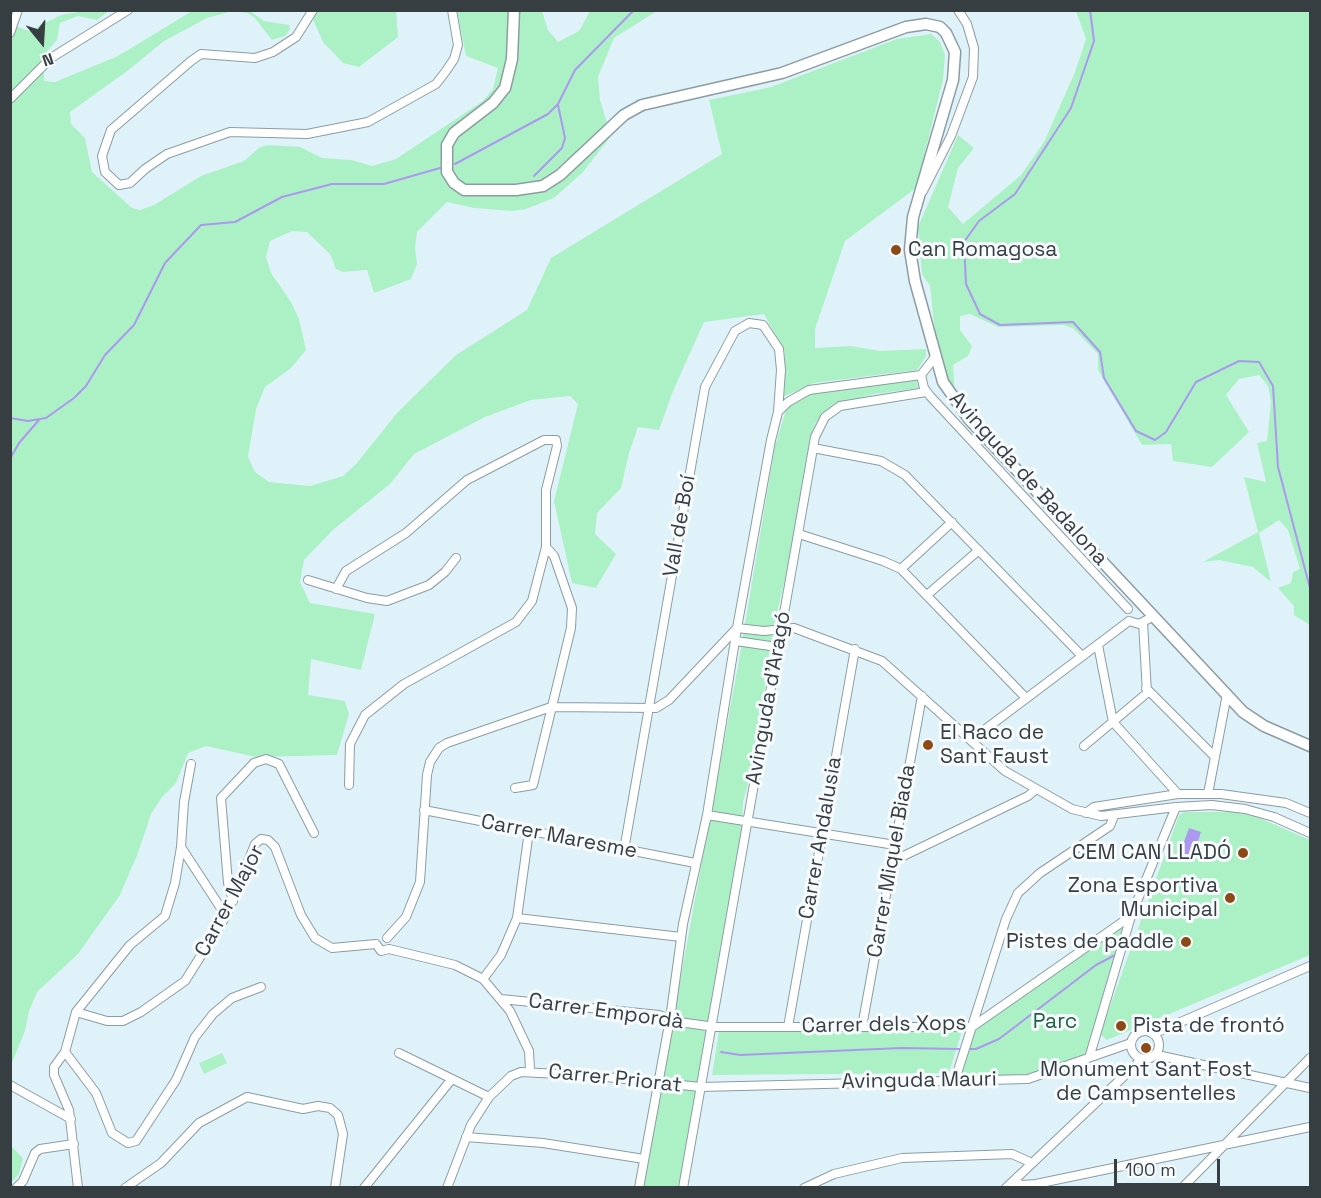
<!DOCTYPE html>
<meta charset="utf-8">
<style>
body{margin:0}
#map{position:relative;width:1321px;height:1198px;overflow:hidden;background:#e0f2f9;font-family:"Space Grotesk",sans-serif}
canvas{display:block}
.frame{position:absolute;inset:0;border:12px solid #373e41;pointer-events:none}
.north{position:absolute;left:12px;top:12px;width:60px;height:60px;-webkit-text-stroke:4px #f9fcfe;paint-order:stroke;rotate:162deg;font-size:16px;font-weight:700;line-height:24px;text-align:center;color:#373e41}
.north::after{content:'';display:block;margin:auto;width:21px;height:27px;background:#373e41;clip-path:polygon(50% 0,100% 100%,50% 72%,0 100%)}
.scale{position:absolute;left:1114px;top:1159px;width:106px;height:27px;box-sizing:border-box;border:3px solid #373e41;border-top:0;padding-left:8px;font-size:18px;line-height:21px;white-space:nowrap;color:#373e41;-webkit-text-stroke:4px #f9fcfe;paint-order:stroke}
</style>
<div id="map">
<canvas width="1321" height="1198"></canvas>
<div class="frame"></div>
<div class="north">N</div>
<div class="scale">100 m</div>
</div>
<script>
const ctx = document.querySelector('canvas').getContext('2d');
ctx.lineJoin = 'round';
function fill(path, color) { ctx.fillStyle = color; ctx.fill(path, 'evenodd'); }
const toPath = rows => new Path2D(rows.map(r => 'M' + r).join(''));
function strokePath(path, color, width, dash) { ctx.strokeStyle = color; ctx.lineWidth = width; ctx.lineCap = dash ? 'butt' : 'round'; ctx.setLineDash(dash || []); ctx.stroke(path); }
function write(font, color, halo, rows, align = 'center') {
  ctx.font = font + ' "Space Grotesk",sans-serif'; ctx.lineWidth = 6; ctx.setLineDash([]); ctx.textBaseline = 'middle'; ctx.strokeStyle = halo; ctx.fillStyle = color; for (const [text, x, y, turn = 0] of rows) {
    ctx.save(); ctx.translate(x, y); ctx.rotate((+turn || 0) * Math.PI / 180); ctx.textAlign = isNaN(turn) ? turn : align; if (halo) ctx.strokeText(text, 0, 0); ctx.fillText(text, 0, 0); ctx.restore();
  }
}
const green = toPath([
 [83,11,109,11,97,20,78,16,60,23,57,40,44,55,44,81,55,82,118,56,192,11,250,11,264,21,289,25,290,29,285,36,272,40,254,17,247,13,233,11,207,18,164,41,126,72,70,112,71,124,85,138,92,172,132,208,140,210,154,205,201,176,244,161,259,148,267,145,300,147,322,158,352,160,372,166,396,159,483,101,493,89,498,68,466,56,457,11,542,11,548,30,558,42,579,31,590,11,657,11,614,38,598,77,600,100,611,136,583,172,554,198,526,209,512,211,474,208,447,202,417,232,415,248,417,264,411,279,374,293,367,270,343,272,336,269,330,254,307,232,292,231,270,241,266,257,271,273,291,302,299,319,306,350,291,368,265,387,256,409,248,457,255,472,269,482,310,486,343,476,356,464,397,413,456,355,527,310,551,258,722,154,709,100,771,87,897,39,931,34,940,42,945,55,943,80,916,188,845,241,815,329,815,348,851,346,880,351,926,349,926,356,917,370,814,383,783,397,785,352,764,314,704,322,673,391,659,430,638,427,629,453,621,488,597,513,595,534,616,554,596,588,572,583,554,501,578,404,570,396,531,400,485,417,414,454,390,484,334,529,304,560,300,582,310,603,375,614,361,670,311,659,308,695,345,701,349,714,337,755,256,757,206,746,188,753,176,783,162,797,151,814,138,853,120,895,78,954,37,992,29,1011,25,1031,11,1065,10,24,29,31,61,15],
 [313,11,396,11,398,37,359,67,343,63,323,42,311,15],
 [1076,11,1310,11,1310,625,1294,615,1294,606,1278,588,1291,583,1293,572,1300,569,1288,530,1279,520,1259,533,1271,582,1253,567,1219,560,1203,562,1258,532,1244,477,1266,482,1257,443,1267,441,1271,402,1268,386,1259,375,1239,379,1226,395,1249,432,1212,467,1173,461,1171,444,1142,445,1098,370,1098,354,1073,328,1063,325,998,327,970,314,960,316,960,330,972,346,968,356,953,365,955,396,943,366,935,332,930,286,922,274,918,227,958,135,974,148,958,168,948,207,963,224,1021,175,1044,142,1075,72,1086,39],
 [916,380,919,388,875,394,832,405,816,422,809,444,796,533,774,625,754,762,743,802,742,826,679,1187,642,1188,739,660,775,446,786,410,799,399,813,392],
 [1184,812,1235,812,1255,816,1310,840,1310,955,1107,1040,1100,1034,1179,815],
 [1131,916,1090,1055,1028,1079,955,1080,972,1027],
 [719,1031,962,1031,949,1073,712,1075],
 [222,1053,227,1063,204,1074,199,1063],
 [11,1146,23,1158,19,1174,11,1183]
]);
const water = toPath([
 [1189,828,1201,832,1193,857,1180,853]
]);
const stream = toPath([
 [1090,10,1094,41,1071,108,1015,194,979,221,964,242,966,284,980,314,1000,325,1073,322,1100,352,1104,378,1136,431,1155,440,1166,432,1196,382,1239,361,1259,362,1273,386,1278,467,1310,588],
 [455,164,548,114,558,104,575,70,634,10],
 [534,176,562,148,565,138,558,105],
 [10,418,28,421,46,418,74,398,86,386,105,355,134,325,165,263,201,225,235,222,282,197,332,184,384,184,440,168],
 [10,459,19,443,39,420],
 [967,1049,976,1049,999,1039,1096,965,1117,954],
 [721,1052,740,1055,901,1048,961,1049]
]);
const minor = toPath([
 [313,10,296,37,273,52,255,58,201,54,191,61,111,130,102,156,105,172,119,185,130,183,145,169,167,154,230,132,307,134,368,122,436,84,446,71,454,59,458,45,452,10],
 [10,33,18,10],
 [10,99,51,58,128,10],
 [923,191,951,136,973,77,974,48,967,24,958,10],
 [921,375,924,388,930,396,1128,609],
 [813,448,881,461,905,475,1082,656],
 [799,534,883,561,901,569,1025,697],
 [901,569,952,522],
 [308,580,367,598,387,601,429,585,445,572,456,558],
 [336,589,346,571,406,533,467,480,544,440,556,440,557,446,546,490,546,547,554,556,572,608,571,628,533,785,515,788],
 [927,595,979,550],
 [1129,621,1139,624,1154,616],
 [737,628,764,631,794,628,882,661,1005,771,1072,809,1101,816,1176,807,1212,805,1245,809,1274,817,1310,833],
 [736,641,777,647],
 [1098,645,1113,722,1178,794],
 [1146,688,1215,757],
 [971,740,1129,621],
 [1084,746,1147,693,1143,622],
 [191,764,184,802,181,847,226,916],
 [349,785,350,744,365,715,404,684,516,622,532,601,546,547],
 [1208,794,1227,694],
 [424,810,695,863],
 [1086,813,1094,807,1178,794,1221,794,1286,803,1310,813],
 [707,815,895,845],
 [624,850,705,387,735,331,749,323,763,325,779,349,781,370,778,412],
 [893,861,1028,796,1035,790],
 [233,901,228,883,221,798,254,763,266,759,279,764,314,833],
 [517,918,681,937],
 [387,938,406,917,420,882,427,775,430,762,439,748,447,743,551,707,656,708,669,700,737,628],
 [376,944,381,951,389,949],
 [389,949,455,965,483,979,510,1011,529,1051,530,1070],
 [483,979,501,955,517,918,529,831],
 [501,999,659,1015,679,1022,715,1027,972,1027,1131,916],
 [76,1012,107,1021,123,1021,141,1012,185,981,226,916,255,844,261,839,268,840,275,847,301,915,315,938,332,948,376,944],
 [788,1027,855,649],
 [862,1027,922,696],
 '1131 1045a14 14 0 1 1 28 0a14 14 0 1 1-28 0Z',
 [1153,1034,1310,966],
 [65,1052,96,1093,112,1133,128,1143,136,1141,176,1080,195,1037,213,1014,232,998,261,987],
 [399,1053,489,1097],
 [1090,1055,1131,916,1176,807],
 [1157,1055,1310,1088],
 [955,1080,1006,919,1018,893,1040,873,1110,826,1114,816],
 [10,1085,71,1119],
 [466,1137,543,1143,644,1159],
 [1014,1181,1022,1185,1036,1184,1310,1127],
 [16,1188,23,1181,35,1153,40,1149,74,1144],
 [78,1188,69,1110,54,1075,54,1067,65,1052,76,1012,130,945,165,916,175,883,181,847],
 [125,1188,161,1163,199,1123,247,1097,303,1109,318,1106,330,1108,338,1115,343,1134,335,1188],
 [364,1188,451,1080],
 [447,1188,471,1125,489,1097,511,1076,521,1072,597,1076,700,1087,1028,1079,1131,1043],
 [639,1188,670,1019,683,924,707,815,737,628,771,440,778,412,788,402,809,390,921,375,935,357],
 [683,1188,815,437,825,417,840,406,926,392],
 [804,1188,834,1174,902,1158,1012,1154,1032,1163],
 [1006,1188,1142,1059],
 [1182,1188,1310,1058]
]);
const tertiary = toPath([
 [514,10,512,59,505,88,493,103,454,133,447,145,447,172,454,183,464,190,516,190,543,186,560,175,624,115,642,105,782,73,906,27,926,24,940,27,946,33,955,52,953,80,913,217,910,250,915,281,943,382,969,419,1243,712,1264,726,1310,746]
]);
const markers = [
 [896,250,6,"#8c4a17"],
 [928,745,6,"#8c4a17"],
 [1243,853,6,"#8c4a17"],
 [1230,898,6,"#8c4a17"],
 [1186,942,6,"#8c4a17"],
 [1121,1026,6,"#8c4a17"],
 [1146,1048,6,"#8c4a17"]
];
const poiNames = [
 ["Can Romagosa",908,250],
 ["El Raco de",940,733],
 ["Sant Faust",940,757],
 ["CEM CAN LLADÓ",1231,853,"right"],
 ["Zona Esportiva",1218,886,"right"],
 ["Municipal",1218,910,"right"],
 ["Pistes de paddle",1174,942,"right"],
 ["Pista de frontó",1133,1026],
 ["Monument Sant Fost",1146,1070,"center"],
 ["de Campsentelles",1146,1094,"center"]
];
const streetNames = [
 ["Avinguda de Badalona",1028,479,48],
 ["Vall de Boí",680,526,-80],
 ["Avinguda d'Aragó",769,698,-80],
 ["Carrer Maresme",559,837,11],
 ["Carrer Andalusia",821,838,-80],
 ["Carrer Miquel Biada",892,861,-80],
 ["Carrer Major",230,901,-62],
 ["Carrer Empordà",606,1012,8],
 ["Carrer dels Xops",884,1025,-1],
 ["Carrer Priorat",615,1079,6],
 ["Avinguda Mauri",919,1081,-1]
];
const parkNames = [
 ["Parc",1055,1022]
];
fill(green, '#acf1c6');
fill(water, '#ac98ef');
strokePath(stream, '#ac98ef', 2);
strokePath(minor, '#8c9ca3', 10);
strokePath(tertiary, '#8c9ca3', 13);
strokePath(minor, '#fff', 8);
strokePath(tertiary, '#fff', 10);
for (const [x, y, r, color] of markers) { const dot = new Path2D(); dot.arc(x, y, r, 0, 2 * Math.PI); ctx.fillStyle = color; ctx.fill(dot); strokePath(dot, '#f9fcfe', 2); }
write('21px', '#373e41', '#f9fcfe', poiNames, 'left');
write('21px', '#373e41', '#f9fcfe', streetNames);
write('21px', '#18623d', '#f9fcfe', parkNames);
</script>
